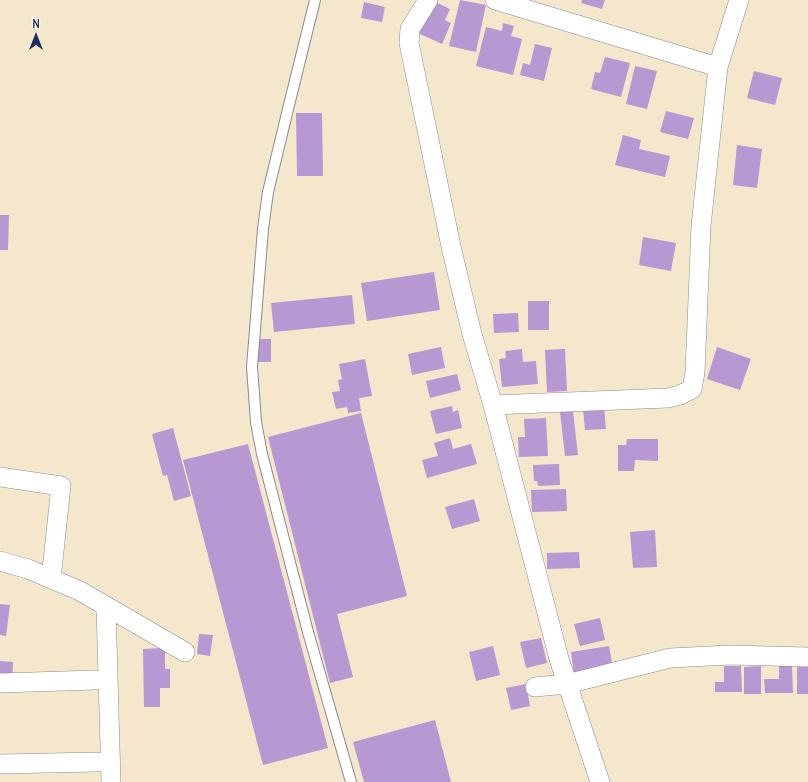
<!DOCTYPE html>
<style>
body{margin:0}
#map{position:relative;width:808px;height:782px;overflow:hidden;background:#f4e7cc;font-family:Delius,sans-serif}
canvas{display:block}
.north{position:absolute;left:16px;top:16px;width:40px;height:40px;-webkit-text-stroke:3px #fcf5e5;paint-order:stroke;rotate:0deg;font-size:11px;font-weight:700;line-height:16px;text-align:center;color:#1b2f5e}
.north::after{content:'';display:block;margin:auto;width:14px;height:18px;background:#1b2f5e;clip-path:polygon(50% 0,100% 100%,50% 72%,0 100%)}
</style>
<div id="map">
<canvas width="808" height="782"></canvas>
<div class="north">N</div>
</div>
<script>
const ctx = document.querySelector('canvas').getContext('2d');
ctx.lineJoin = 'round';
function fill(path, color) { ctx.fillStyle = color; ctx.fill(path, 'evenodd'); }
const toPath = rows => new Path2D(rows.map(r => 'M' + r).join(''));
function strokePath(path, color, width, dash) { ctx.strokeStyle = color; ctx.lineWidth = width; ctx.lineCap = dash ? 'butt' : 'round'; ctx.setLineDash(dash || []); ctx.stroke(path); }
const building = toPath([
 [460,0,486,5,476,52,449,46],
 [582,0,605,0,602,9,581,3],
 [433,1,450,9,445,20,451,23,442,44,418,33],
 [364,2,385,7,382,22,361,18],
 [503,23,514,26,511,36,522,39,513,75,476,66,486,27,502,31],
 [535,44,552,48,544,81,520,75,523,63,530,65],
 [605,57,630,63,621,97,591,89,595,72,600,73],
 [635,66,657,71,647,109,626,104],
 [754,71,782,78,775,105,747,98],
 [666,111,694,118,688,139,660,132],
 [296,113,322,113,323,176,297,176],
 [623,135,641,140,639,149,670,156,665,177,615,165],
 [737,145,762,149,757,188,733,185],
 [0,215,9,215,8,250,0,250],
 [643,237,676,243,671,271,639,265],
 [434,272,440,310,367,321,361,283],
 [352,295,355,324,274,332,271,303],
 [528,301,549,301,549,330,528,330],
 [518,313,519,332,494,333,493,314],
 [256,339,271,339,271,362,256,362],
 [441,347,445,368,412,375,408,354],
 [717,347,751,359,740,390,707,379],
 [522,349,523,362,536,361,538,384,502,387,499,359,506,358,505,351],
 [565,349,567,391,547,392,545,350],
 [365,359,372,396,359,398,361,411,348,413,347,407,336,409,332,392,340,391,338,380,342,379,339,364],
 [457,374,461,390,430,398,426,381],
 [452,406,453,412,458,410,462,428,436,434,430,411],
 [604,406,606,429,585,430,583,408],
 [573,411,578,455,565,456,560,412],
 [361,413,407,596,337,614,353,677,330,683,268,437],
 [546,418,548,456,519,457,518,437,525,437,524,419],
 [173,428,191,496,174,501,167,475,163,476,152,434],
 [450,438,453,449,471,444,477,464,427,478,422,460,438,456,434,443],
 [627,439,658,439,658,461,635,460,634,471,618,471,618,445,626,445],
 [248,444,328,748,263,765,183,460],
 [559,464,560,485,538,486,537,481,534,481,533,465],
 [566,489,567,511,532,512,531,490],
 [474,499,480,521,452,529,445,507],
 [655,530,657,567,633,568,630,532],
 [579,552,580,568,547,569,547,553],
 [0,604,10,605,6,636,0,635],
 [600,618,605,640,580,646,574,624],
 [199,634,213,635,210,656,197,654],
 [541,638,547,663,526,668,520,642],
 [493,646,500,675,476,681,469,652],
 [609,646,613,668,574,674,571,652],
 [165,648,165,669,170,669,170,688,160,688,160,707,144,707,143,649],
 [0,661,13,662,12,688,0,687],
 [724,666,741,666,742,692,715,692,715,682,724,682],
 [761,666,761,694,744,694,744,667],
 [779,666,792,666,793,693,765,693,764,679,779,679],
 [797,667,808,667,808,694,797,694],
 [526,684,530,706,511,710,506,688],
 [435,720,451,782,364,782,353,742]
]);
const lane = toPath([
 [315,0,289,105,268,192,263,229,252,367,256,422,262,454,308,632,351,782]
]);
const street = toPath([
 [428,0,410,29,409,43,452,251,472,334,493,405,559,659,600,782],
 [495,0,718,67],
 [493,405,668,398,680,395,692,389,695,372,701,226,718,67,739,0],
 [0,477,61,486,51,579],
 [0,561,28,569,80,591,185,652],
 [106,606,111,782],
 [0,683,95,680],
 [535,687,567,684,670,658,730,655,808,657],
 [0,764,97,762]
]);
fill(building, '#b798d2');
strokePath(lane, '#888b95', 12);
strokePath(street, '#888b95', 20);
strokePath(lane, '#fff', 10);
strokePath(street, '#fff', 19);
</script>
